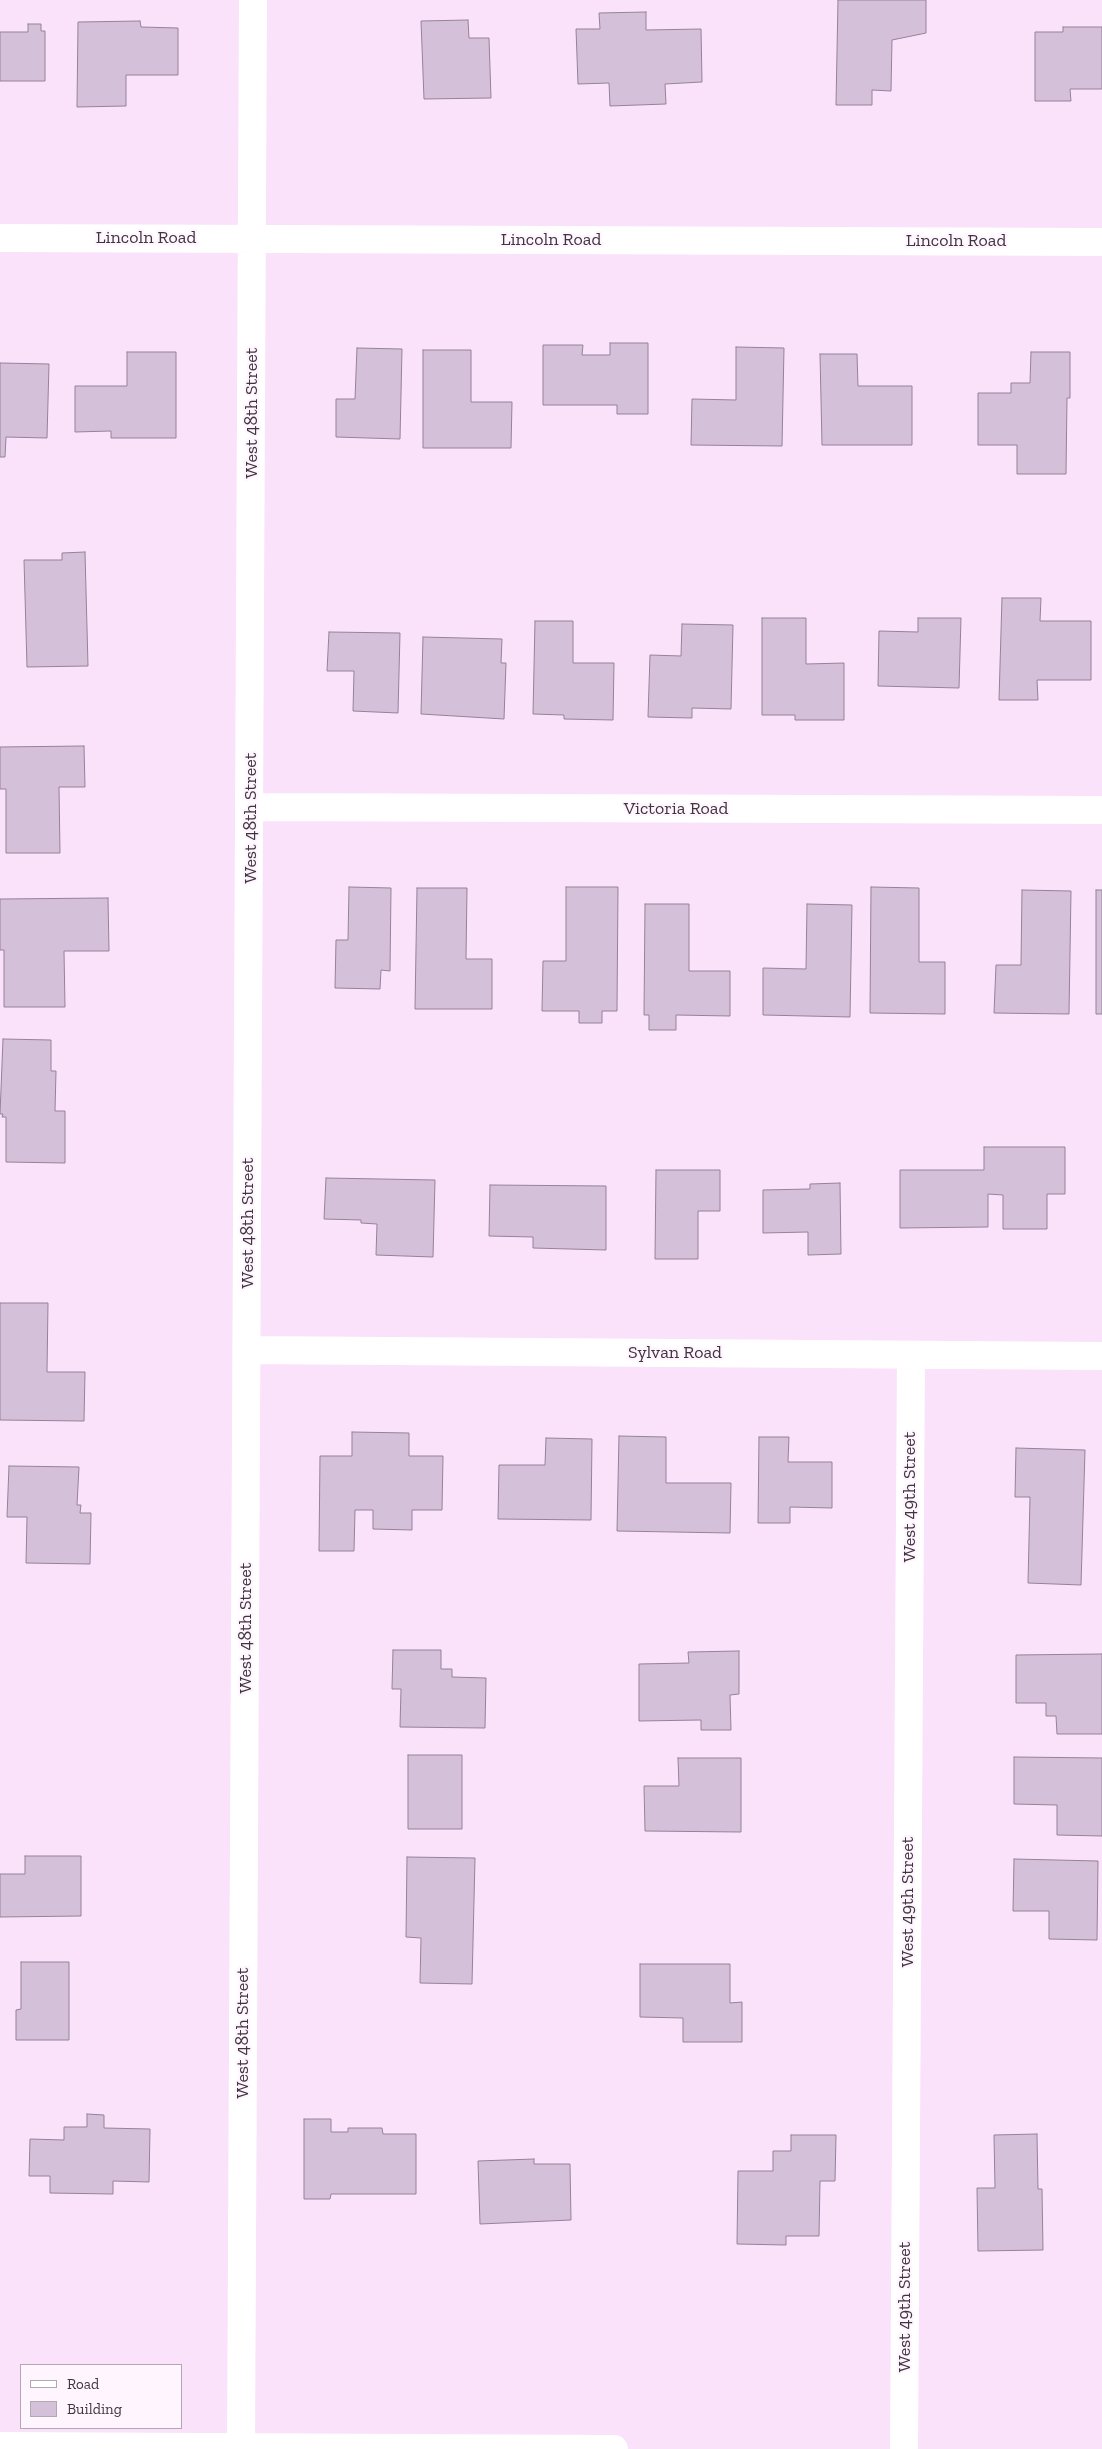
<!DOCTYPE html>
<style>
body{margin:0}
#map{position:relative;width:1102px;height:2449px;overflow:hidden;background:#fae2fa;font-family:"Zilla Slab",serif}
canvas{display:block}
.legend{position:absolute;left:20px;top:2364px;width:162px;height:65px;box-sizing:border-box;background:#fff5fe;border:1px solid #b2a8b1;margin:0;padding:6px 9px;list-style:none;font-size:15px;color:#3e353e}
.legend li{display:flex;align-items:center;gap:10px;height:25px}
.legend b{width:25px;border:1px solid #b2a8b1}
</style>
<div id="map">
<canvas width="1102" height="2449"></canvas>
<ul class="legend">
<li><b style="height:6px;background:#fff"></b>Road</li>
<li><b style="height:14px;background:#d5c0d9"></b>Building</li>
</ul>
</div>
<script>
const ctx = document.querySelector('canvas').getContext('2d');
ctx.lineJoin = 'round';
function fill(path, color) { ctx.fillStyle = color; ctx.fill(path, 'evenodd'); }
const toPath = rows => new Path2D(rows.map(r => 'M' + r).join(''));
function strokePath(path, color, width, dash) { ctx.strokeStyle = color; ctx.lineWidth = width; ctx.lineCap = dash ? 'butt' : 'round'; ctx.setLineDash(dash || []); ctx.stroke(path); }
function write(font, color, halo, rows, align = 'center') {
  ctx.font = font + ' "Zilla Slab",serif'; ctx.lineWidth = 4.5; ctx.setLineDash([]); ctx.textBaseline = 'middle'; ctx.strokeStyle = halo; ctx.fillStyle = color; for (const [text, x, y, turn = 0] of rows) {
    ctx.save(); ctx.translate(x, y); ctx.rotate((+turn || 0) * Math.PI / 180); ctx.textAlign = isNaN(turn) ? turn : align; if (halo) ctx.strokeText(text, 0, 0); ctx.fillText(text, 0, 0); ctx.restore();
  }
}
const building = toPath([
 [838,0,926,0,926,33,892,40,891,91,872,90,872,105,836,105,838,0],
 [646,12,646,30,701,29,702,82,665,84,666,104,610,106,609,83,578,84,576,29,600,29,599,13,646,12],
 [468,20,469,38,489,38,491,98,424,99,421,21,468,20],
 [140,21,141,27,178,28,178,75,126,75,126,106,77,107,78,22,140,21],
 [28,24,41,24,41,31,45,31,45,81,0,81,0,32,28,32,28,24],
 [1063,27,1102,27,1102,89,1070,89,1071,101,1035,101,1035,32,1063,32,1063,27],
 [610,343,648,343,648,414,617,414,617,405,543,405,543,345,583,345,582,355,610,355,610,343],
 [736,347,784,348,782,446,691,445,692,399,736,400,736,347],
 [357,348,402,349,400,439,336,437,336,399,355,399,357,348],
 [423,350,471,350,471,402,512,402,511,448,423,448,423,350],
 [127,352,176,352,176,438,111,438,111,431,75,432,75,386,127,386,127,352],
 [1031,352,1070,352,1070,398,1067,398,1066,474,1017,474,1017,445,978,445,978,393,1011,393,1011,383,1030,383,1031,352],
 [820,354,857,354,858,386,912,386,912,445,822,445,820,354],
 [0,363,49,364,47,438,6,437,5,457,0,457,0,363],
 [85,552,88,666,27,667,24,560,62,560,62,553,85,552],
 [1002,598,1041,598,1040,621,1091,621,1091,680,1037,680,1038,700,999,700,1002,598],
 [762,618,806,618,806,664,844,663,844,720,795,720,795,715,762,715,762,618],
 [918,618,961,618,959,688,878,686,879,631,918,632,918,618],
 [535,621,573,621,573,663,614,663,613,720,564,719,564,715,533,714,535,621],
 [682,624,733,625,731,709,692,708,692,718,648,717,650,655,681,656,682,624],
 [329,632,400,633,398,713,353,711,354,671,327,671,329,632],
 [423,637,502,639,501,663,506,663,504,719,421,714,423,637],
 [84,746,85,787,59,787,60,853,6,853,6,789,0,789,0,747,84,746],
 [349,887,391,888,390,971,381,970,380,989,335,988,336,940,348,940,349,887],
 [566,887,618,887,617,1011,602,1011,602,1023,579,1023,579,1011,542,1011,543,961,566,961,566,887],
 [871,887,919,888,919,962,945,962,945,1014,870,1013,871,887],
 [417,888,467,888,466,959,492,959,492,1009,415,1009,417,888],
 [1022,890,1071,891,1069,1014,994,1013,996,965,1021,965,1022,890],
 [1096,890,1102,890,1102,1014,1096,1014,1096,890],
 [108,898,109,951,64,951,65,1007,4,1007,4,950,0,950,0,899,108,898],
 [645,904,689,904,689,971,730,971,730,1016,676,1015,676,1030,649,1030,649,1015,644,1015,645,904],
 [807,904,852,905,850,1017,763,1015,763,968,806,969,807,904],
 [3,1039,51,1040,51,1071,56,1071,55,1111,65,1111,65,1163,6,1162,6,1117,2,1117,3,1114,0,1114,3,1039],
 [984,1147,1065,1147,1065,1194,1047,1194,1047,1229,1003,1229,1003,1195,988,1194,988,1227,900,1228,900,1170,984,1170,984,1147],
 [656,1170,720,1170,720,1211,698,1211,698,1259,655,1259,656,1170],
 [326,1178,435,1180,433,1257,376,1255,377,1224,361,1223,361,1220,324,1219,326,1178],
 [840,1183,841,1254,808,1255,808,1232,763,1233,763,1190,810,1189,810,1184,840,1183],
 [490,1185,606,1186,606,1250,533,1248,533,1237,489,1236,490,1185],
 [0,1303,48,1303,47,1372,85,1372,84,1421,0,1420,0,1303],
 [352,1432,409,1433,409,1456,443,1456,442,1510,412,1510,412,1530,373,1529,373,1510,355,1510,354,1551,319,1551,320,1456,352,1456,352,1432],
 [619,1436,666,1437,666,1483,731,1483,730,1533,617,1531,619,1436],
 [759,1437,789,1437,788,1462,832,1462,832,1508,790,1507,790,1523,758,1523,759,1437],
 [546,1438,592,1439,591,1520,498,1519,499,1465,545,1465,546,1438],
 [1016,1448,1085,1450,1081,1585,1028,1583,1030,1497,1015,1497,1016,1448],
 [9,1466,79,1467,77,1505,81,1505,80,1513,91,1513,90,1564,26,1563,27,1517,7,1517,9,1466],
 [393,1650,441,1650,441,1669,452,1669,452,1677,486,1678,485,1728,400,1727,401,1689,392,1689,393,1650],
 [739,1651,739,1694,730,1695,731,1730,701,1730,701,1720,639,1721,639,1664,689,1663,688,1652,739,1651],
 [1102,1654,1102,1734,1057,1734,1056,1716,1046,1716,1046,1703,1016,1703,1016,1655,1102,1654],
 [408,1755,462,1755,462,1829,408,1829,408,1755],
 [1014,1757,1102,1758,1102,1836,1057,1835,1057,1805,1014,1804,1014,1757],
 [678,1758,741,1758,741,1832,645,1831,644,1786,679,1786,678,1758],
 [25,1856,81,1856,81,1916,0,1917,0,1874,25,1874,25,1856],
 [407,1857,475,1858,472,1984,420,1983,421,1938,406,1937,407,1857],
 [1014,1859,1098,1861,1097,1940,1049,1939,1049,1911,1013,1911,1014,1859],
 [21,1962,69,1962,69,2040,16,2040,16,2010,21,2009,21,1962],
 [640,1964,730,1964,730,2003,742,2002,742,2042,683,2042,683,2018,640,2017,640,1964],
 [87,2114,104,2115,104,2128,150,2129,149,2182,113,2181,113,2194,50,2193,50,2176,29,2176,30,2139,64,2140,64,2127,87,2127,87,2114],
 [304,2119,331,2119,331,2132,348,2132,348,2128,382,2128,383,2134,416,2134,416,2194,331,2194,330,2199,304,2199,304,2119],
 [1037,2134,1038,2189,1042,2189,1043,2250,978,2251,977,2188,995,2188,994,2135,1037,2134],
 [791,2135,836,2135,835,2181,820,2181,819,2236,786,2236,786,2245,737,2244,738,2171,773,2171,773,2151,791,2151,791,2135],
 [534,2159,534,2164,570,2164,571,2220,480,2224,478,2161,534,2159]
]);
const minor = toPath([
 [0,238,1102,242],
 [251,807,1102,810],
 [247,1350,1102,1356],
 [241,2447,253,0],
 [904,2449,911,1355]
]);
const secondary = toPath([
 [0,2446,614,2449]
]);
const streetNames = [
 ["Lincoln Road",146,238],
 ["Lincoln Road",551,240],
 ["Lincoln Road",956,241],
 ["West 48th Street",252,413,-90],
 ["Victoria Road",676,809],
 ["West 48th Street",251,818,-90],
 ["West 48th Street",248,1223,-90],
 ["Sylvan Road",675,1353],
 ["West 49th Street",910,1497,-90],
 ["West 48th Street",246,1628,-90],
 ["West 49th Street",908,1902,-90],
 ["West 48th Street",243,2033,-90],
 ["West 49th Street",905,2307,-90]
];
fill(building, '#d5c0d9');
strokePath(building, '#958299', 1);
strokePath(minor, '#fff', 28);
strokePath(secondary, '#fff', 28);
write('18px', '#3e353e', '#fff5fe', streetNames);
</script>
